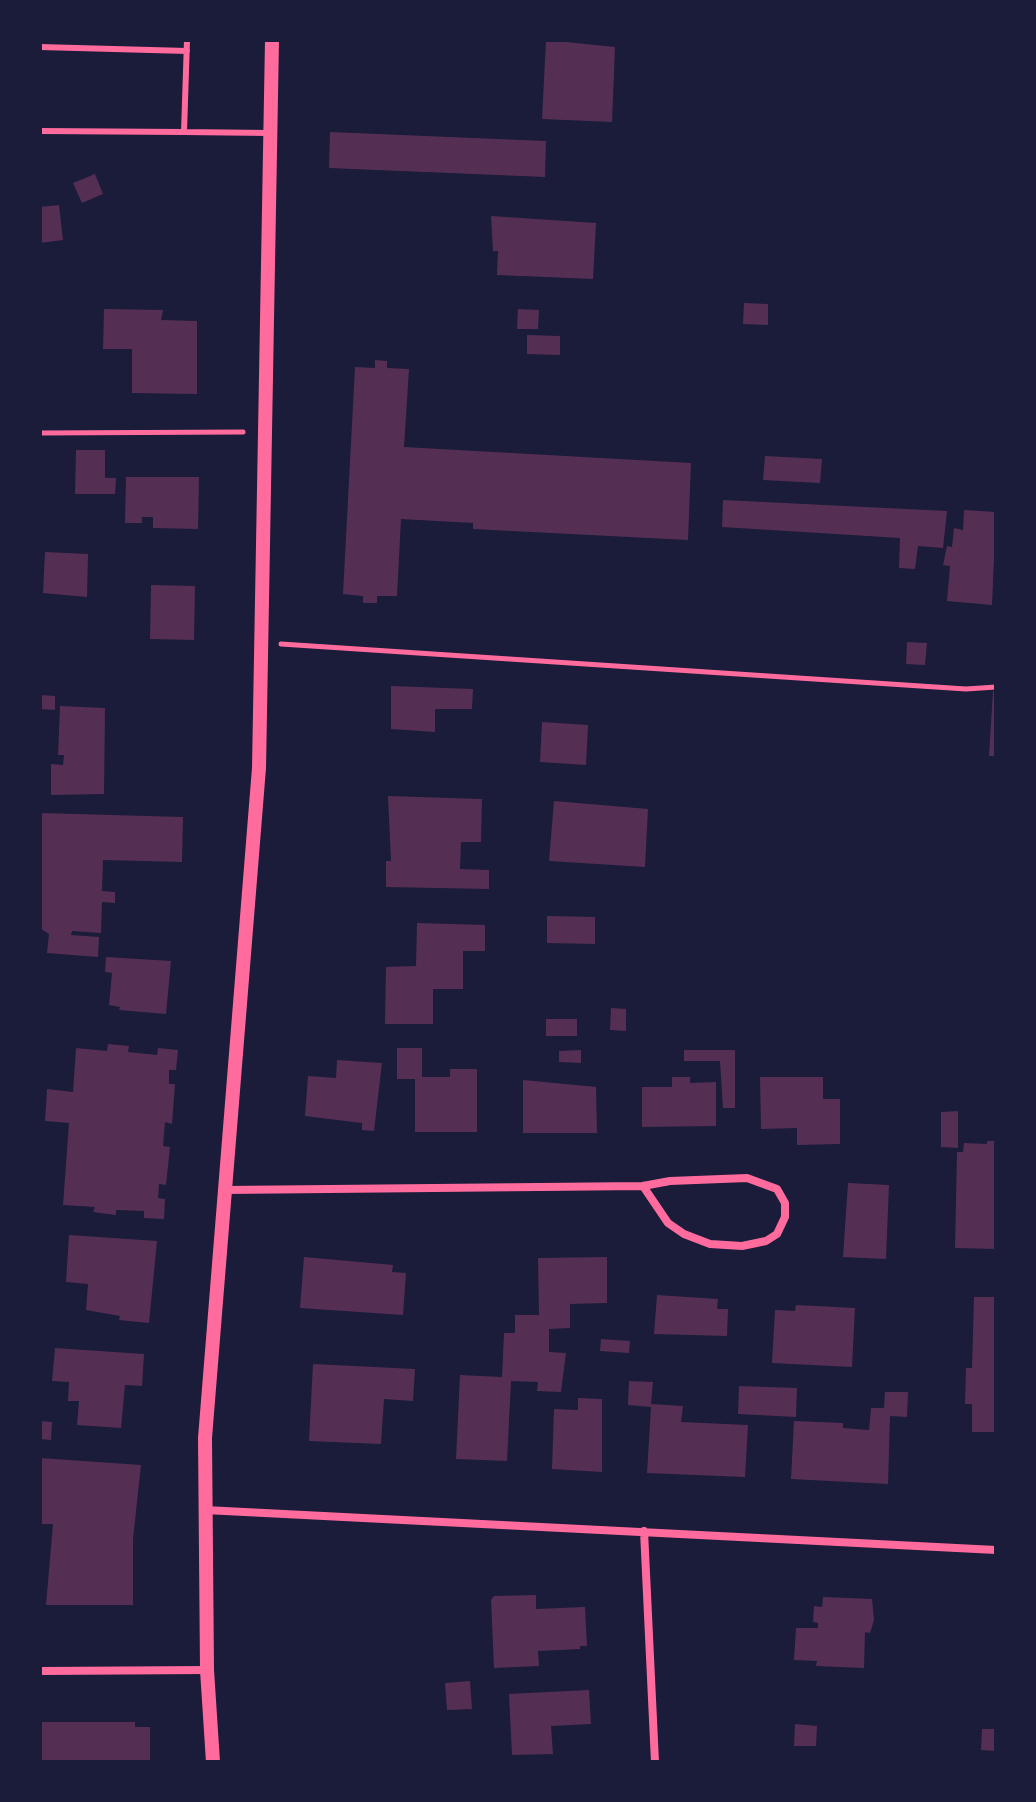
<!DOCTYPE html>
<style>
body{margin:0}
#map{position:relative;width:1036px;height:1802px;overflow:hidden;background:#1b1b3a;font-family:Jost,sans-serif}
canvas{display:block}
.frame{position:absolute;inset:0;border:42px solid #1b1b3a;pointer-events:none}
</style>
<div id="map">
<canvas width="1036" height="1802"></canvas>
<div class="frame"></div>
</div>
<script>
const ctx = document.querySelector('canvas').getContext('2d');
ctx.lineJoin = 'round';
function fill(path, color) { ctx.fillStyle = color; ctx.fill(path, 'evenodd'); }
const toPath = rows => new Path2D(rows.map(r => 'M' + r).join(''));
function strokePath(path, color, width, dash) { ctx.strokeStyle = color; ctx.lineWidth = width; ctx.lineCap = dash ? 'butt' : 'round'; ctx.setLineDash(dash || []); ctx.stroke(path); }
const building = toPath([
 [546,40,615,47,612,122,542,119],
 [330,132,546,141,545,177,329,168],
 [95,174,103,194,82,203,73,183],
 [59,205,63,240,40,243,40,207],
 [491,216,596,223,593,279,497,275,498,251,493,251],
 [744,303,768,304,768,325,743,324],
 [104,309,163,310,161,320,197,321,197,394,132,393,132,349,103,349],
 [518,309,539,310,538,329,517,329],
 [527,335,560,336,560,355,527,354],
 [375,360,387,361,387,368,409,369,404,447,691,463,688,540,473,529,473,523,401,519,397,596,377,596,377,603,363,603,363,596,343,594,355,367,375,368],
 [76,450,105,450,105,478,116,478,115,494,75,494],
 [765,456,822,459,820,483,763,480],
 [126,477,199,477,198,529,153,528,153,517,142,517,142,523,125,523],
 [723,500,947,511,943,548,918,546,915,569,899,568,900,538,722,527],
 [964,510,996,512,992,605,947,601,950,566,943,565,947,546,952,547,954,528,963,530],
 [45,552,88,554,87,597,43,593],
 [151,585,195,586,194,640,150,639],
 [907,642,927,643,925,665,906,664],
 [391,686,473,689,472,709,435,709,435,732,391,729],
 [993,691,996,691,996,756,989,756],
 [40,695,55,696,55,710,40,709],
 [60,706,105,708,104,794,51,795,51,764,63,765,64,755,58,755],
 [542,722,588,725,586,765,540,762],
 [388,796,482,799,481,842,461,842,460,869,489,870,489,889,386,887,386,861,391,861],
 [554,801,648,809,645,867,549,861],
 [40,813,183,817,182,862,103,860,102,891,115,892,115,903,102,902,101,933,72,931,71,935,99,937,98,957,47,953,49,934,40,928],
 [547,916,595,917,595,944,547,943],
 [417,923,485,925,485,951,463,951,463,989,433,989,433,1024,385,1024,386,967,416,966],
 [106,957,171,961,166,1014,119,1010,120,1007,109,1005,112,973,105,972],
 [611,1008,626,1009,626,1031,610,1030],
 [546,1019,577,1019,577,1036,546,1036],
 [108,1044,129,1046,128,1052,157,1055,158,1048,178,1050,176,1070,169,1070,169,1084,175,1084,172,1124,165,1122,163,1146,170,1147,166,1185,159,1184,158,1198,165,1199,164,1219,144,1218,144,1211,116,1210,116,1215,93,1212,95,1207,63,1205,69,1123,45,1121,47,1089,73,1092,76,1048,107,1051],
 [397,1048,422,1048,422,1077,450,1077,450,1069,477,1069,477,1132,415,1132,415,1079,397,1079],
 [581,1050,581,1063,559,1062,559,1051],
 [684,1050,735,1050,735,1108,723,1108,720,1061,684,1061],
 [337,1060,382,1063,374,1131,362,1130,362,1123,305,1116,308,1076,336,1078],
 [672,1077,690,1077,690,1083,716,1082,716,1126,642,1127,642,1087,672,1087],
 [760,1077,823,1077,823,1099,840,1099,840,1144,797,1145,797,1128,761,1129],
 [523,1080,596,1087,597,1133,523,1133],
 [958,1111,958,1148,941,1147,941,1112],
 [987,1141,996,1141,996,1249,955,1248,957,1152,963,1152,964,1143,987,1144],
 [848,1183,889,1185,886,1259,843,1257],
 [69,1235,157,1241,149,1323,119,1320,120,1316,86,1310,88,1284,66,1282],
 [304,1257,393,1265,392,1272,406,1273,403,1315,300,1308],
 [607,1257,607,1303,570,1304,570,1328,549,1329,549,1352,566,1353,561,1392,537,1391,538,1382,511,1381,507,1461,456,1459,460,1375,502,1377,504,1333,515,1333,515,1315,539,1315,538,1258],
 [657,1295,718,1299,717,1309,728,1309,727,1336,654,1334],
 [974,1297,996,1297,996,1432,972,1432,972,1404,965,1404,966,1368,972,1368],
 [796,1305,855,1308,852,1367,772,1363,775,1310,795,1311],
 [601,1339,630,1341,629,1353,600,1351],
 [55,1348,144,1354,142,1386,125,1385,121,1428,77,1425,79,1401,68,1401,69,1382,52,1381],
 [313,1364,415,1369,413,1401,384,1399,381,1444,309,1441],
 [629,1381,653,1382,651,1404,683,1406,681,1422,748,1425,745,1477,647,1473,651,1407,628,1405],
 [739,1386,797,1388,796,1417,738,1414],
 [885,1392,908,1392,907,1417,890,1416,888,1484,791,1479,794,1421,843,1423,843,1428,869,1430,871,1408,884,1408],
 [578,1398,602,1399,602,1472,552,1469,554,1409,578,1410],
 [40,1421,52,1422,51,1440,40,1439],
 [40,1458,141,1465,133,1539,133,1605,46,1605,53,1524,40,1524],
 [536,1595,536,1609,585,1607,587,1646,580,1646,580,1649,538,1651,539,1666,494,1668,491,1600,494,1596],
 [823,1597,872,1599,874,1620,870,1633,865,1632,864,1668,816,1666,817,1661,794,1660,796,1628,818,1628,818,1623,813,1622,814,1606,822,1607],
 [470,1681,472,1709,447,1710,445,1683],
 [589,1690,591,1724,551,1726,553,1754,512,1755,509,1694],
 [40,1722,135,1722,135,1727,150,1727,150,1762,40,1762],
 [795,1724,817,1726,816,1746,794,1746],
 [982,1729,996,1729,996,1751,981,1750]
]);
const path = toPath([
 [40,433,243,432],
 [281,644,966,689,996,687]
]);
const service = toPath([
 [187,40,184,132,269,133],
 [40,47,187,51],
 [40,131,184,132]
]);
const minor = toPath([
 [224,1190,643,1186,670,1181,747,1178,777,1189,785,1203,785,1217,777,1234,766,1241,742,1246,710,1244,684,1234,668,1223,643,1186],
 [205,1510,996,1550],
 [644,1531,655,1762],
 [40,1671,207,1670]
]);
const tertiary = toPath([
 [213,1762,207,1670,205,1438,259,768,272,40]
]);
fill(building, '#542f53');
strokePath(path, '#ff6b9d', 5);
strokePath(service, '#ff6b9d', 6);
strokePath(minor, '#ff6b9d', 8);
strokePath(tertiary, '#ff6b9d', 14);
</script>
